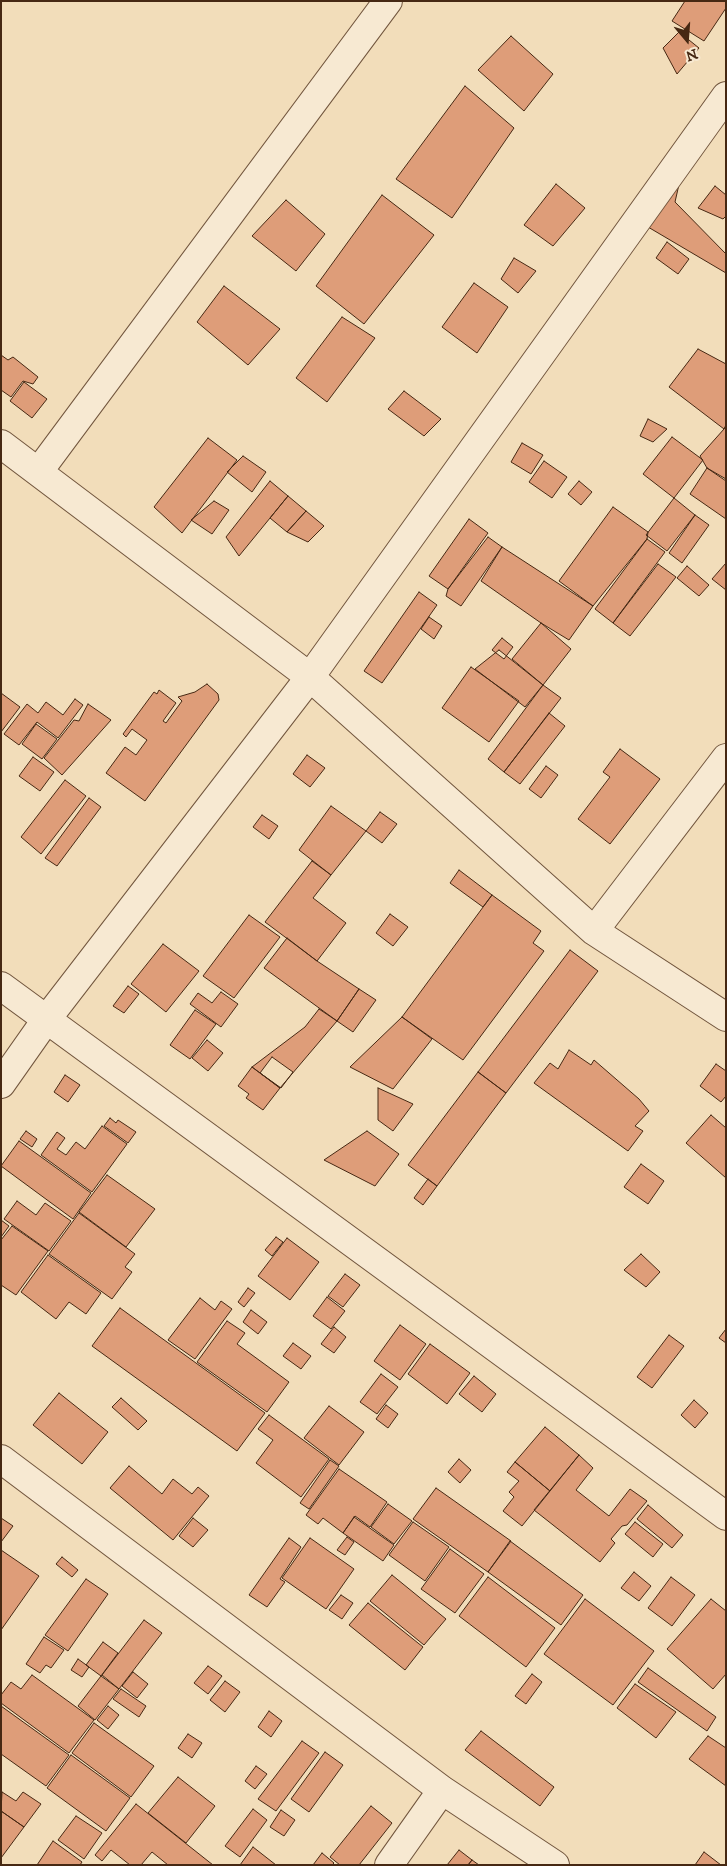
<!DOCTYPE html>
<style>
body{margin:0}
#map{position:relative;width:727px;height:1866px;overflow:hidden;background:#f2ddba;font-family:"IM FELL DW Pica",serif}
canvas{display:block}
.frame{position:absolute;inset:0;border:2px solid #462813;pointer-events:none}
.north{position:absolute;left:662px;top:15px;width:50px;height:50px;-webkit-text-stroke:4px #f7e9d2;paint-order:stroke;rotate:162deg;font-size:14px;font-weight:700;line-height:20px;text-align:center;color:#462813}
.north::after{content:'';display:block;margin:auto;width:18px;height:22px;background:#462813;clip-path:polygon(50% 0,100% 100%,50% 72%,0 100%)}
</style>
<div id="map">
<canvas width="727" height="1866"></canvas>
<div class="frame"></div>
<div class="north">N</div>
</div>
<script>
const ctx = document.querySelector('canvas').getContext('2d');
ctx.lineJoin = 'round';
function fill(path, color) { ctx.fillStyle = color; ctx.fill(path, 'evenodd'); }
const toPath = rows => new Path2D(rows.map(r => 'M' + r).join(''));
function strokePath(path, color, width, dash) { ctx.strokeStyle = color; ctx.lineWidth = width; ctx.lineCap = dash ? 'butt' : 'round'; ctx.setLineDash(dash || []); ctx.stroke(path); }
const building = toPath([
 [685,1,726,1,726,8,704,41,672,21,685,1],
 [679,32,699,48,677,74,663,48,679,32],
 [511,36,553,74,524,111,478,70,511,36],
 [465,86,514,128,452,218,396,179,465,86],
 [680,180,675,202,726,254,726,273,648,227,680,180],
 [556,184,585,208,553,246,524,225,556,184],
 [715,186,726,195,726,216,723,219,698,208,715,186],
 [382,195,434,235,364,324,316,286,382,195],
 [286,200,325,234,296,271,252,236,286,200],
 [667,242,689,259,678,274,656,258,667,242],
 [514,258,536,271,518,293,501,279,514,258],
 [474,283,508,307,477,353,442,327,474,283],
 [224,286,280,329,248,365,197,322,224,286],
 [342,317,375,338,327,402,296,378,342,317],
 [698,349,726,364,726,426,724,429,669,387,698,349],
 [1,355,8,360,13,357,38,377,33,384,23,381,11,397,1,390,1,355],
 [24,382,47,399,32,418,10,401,24,382],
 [404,391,441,419,424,436,388,409,404,391],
 [648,419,667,429,653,442,640,436,648,419],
 [726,425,726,479,707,468,700,456,724,429,726,425],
 [672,437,703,460,674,498,643,474,672,437],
 [208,438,237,460,182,533,154,507,208,438],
 [522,443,543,455,531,474,511,462,522,443],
 [243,456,266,472,252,492,227,472,243,456],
 [544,461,567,477,552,498,529,482,544,461],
 [707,468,726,481,726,519,690,494,707,468],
 [270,481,288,496,239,556,226,537,270,481],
 [579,481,592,492,581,505,568,494,579,481],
 [288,496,306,511,287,532,270,518,288,496],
 [674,498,695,515,667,551,646,535,674,498],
 [214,501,229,510,212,534,191,520,214,501],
 [613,507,648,532,647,539,593,606,559,581,613,507],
 [306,511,324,526,308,542,287,532,306,511],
 [695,515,709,525,682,563,669,553,695,515],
 [469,519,488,533,448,589,429,576,469,519],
 [488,537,502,547,461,606,446,596,448,589,488,537],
 [647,539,665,552,613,623,595,609,647,539],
 [502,547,593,606,569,640,541,623,481,581,502,547],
 [726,563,726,590,712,579,726,563],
 [658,564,676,577,630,636,613,623,658,564],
 [687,566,709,585,699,596,677,578,687,566],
 [419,592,437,605,382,683,364,671,419,592],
 [429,617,442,626,434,639,421,629,429,617],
 [541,623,571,649,543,685,512,659,541,623],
 [502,638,513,647,504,659,492,650,502,638],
 [499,650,543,685,525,707,475,669,499,650],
 [471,667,519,701,489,742,442,708,471,667],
 [207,684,218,694,219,700,145,801,106,773,125,747,136,755,147,740,132,729,126,737,123,734,154,692,157,694,159,690,176,703,163,721,166,723,182,701,178,697,195,692,207,684],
 [543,685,561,698,504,772,488,759,543,685],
 [1,693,20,707,1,732,1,693],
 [75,699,83,705,58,738,37,722,19,745,4,734,27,704,38,713,46,702,63,715,75,699],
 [88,704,111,720,62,775,44,758,74,720,79,721,88,704],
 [549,713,565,726,520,784,504,772,549,713],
 [36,724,57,739,42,759,22,744,36,724],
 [620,749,660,779,610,844,578,819,610,777,603,772,620,749],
 [307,755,325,768,310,787,293,774,307,755],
 [33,757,54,772,40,791,19,776,33,757],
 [546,766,558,775,541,798,529,789,546,766],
 [65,780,86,796,41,854,21,837,65,780],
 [89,798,101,807,57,866,45,858,89,798],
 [331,806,366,831,331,875,299,850,331,806],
 [380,812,397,824,382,843,366,831,380,812],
 [262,815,278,826,269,839,253,827,262,815],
 [312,861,331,875,313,898,346,923,317,961,265,922,312,861],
 [459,870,492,895,483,907,450,883,459,870],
 [492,895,541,931,533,943,544,951,463,1060,402,1017,492,895],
 [390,914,408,927,393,946,376,933,390,914],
 [249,915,280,937,234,998,203,976,249,915],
 [287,938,317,961,359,989,337,1021,264,968,287,938],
 [163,944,199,971,166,1012,131,984,163,944],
 [570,950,598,971,506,1093,478,1072,570,950],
 [128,986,139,994,124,1013,113,1006,128,986],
 [359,989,376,1000,353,1032,337,1021,359,989],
 [221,992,238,1004,221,1027,190,1004,198,993,212,1003,221,992],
 [319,1009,337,1021,280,1088,252,1067,305,1027,319,1009],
 [195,1010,216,1024,190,1059,170,1045,195,1010],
 [402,1017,432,1039,393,1089,350,1067,402,1017],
 [207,1040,223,1053,208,1071,192,1058,207,1040],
 [569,1050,591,1065,594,1060,639,1099,649,1111,635,1126,643,1131,628,1151,534,1083,550,1063,558,1069,569,1050],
 [272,1057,293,1072,281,1088,260,1073,272,1057],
 [716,1064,726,1071,726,1096,721,1102,700,1086,716,1064],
 [252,1067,280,1088,263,1110,246,1098,249,1094,238,1086,252,1067],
 [478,1072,506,1093,437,1186,408,1165,478,1072],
 [65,1075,80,1085,68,1102,54,1092,65,1075],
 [378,1088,413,1104,393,1131,378,1120,378,1088],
 [711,1115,726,1128,726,1178,686,1143,711,1115],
 [110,1118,116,1123,118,1120,136,1132,128,1143,104,1126,110,1118],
 [102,1126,127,1144,92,1192,41,1155,57,1132,65,1138,57,1149,66,1155,76,1142,85,1149,102,1126],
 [26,1131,37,1139,32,1147,20,1139,26,1131],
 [367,1131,399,1154,375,1186,324,1160,367,1131],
 [19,1141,91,1193,73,1219,1,1166,19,1141],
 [641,1164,664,1181,648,1204,624,1187,641,1164],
 [107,1175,155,1209,126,1247,79,1212,107,1175],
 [428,1179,437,1186,423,1205,414,1198,428,1179],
 [17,1201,36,1215,45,1203,71,1221,49,1251,4,1219,17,1201],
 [79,1213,135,1254,125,1267,132,1272,112,1299,49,1254,79,1213],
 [1,1220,9,1226,1,1237,1,1220],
 [12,1226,48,1251,16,1295,1,1285,1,1240,12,1226],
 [276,1237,283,1242,272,1256,265,1250,276,1237],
 [287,1238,319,1262,290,1300,258,1276,287,1238],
 [641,1254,660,1272,646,1287,624,1270,641,1254],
 [48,1255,101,1293,86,1314,69,1302,56,1319,21,1292,48,1255],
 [345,1274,360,1285,343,1307,328,1296,345,1274],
 [248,1288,255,1293,244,1307,238,1302,248,1288],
 [327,1297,345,1311,331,1329,313,1316,327,1297],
 [200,1298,215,1310,221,1301,232,1309,195,1359,168,1340,200,1298],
 [120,1308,265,1413,237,1451,92,1346,120,1308],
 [251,1310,267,1322,258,1334,243,1322,251,1310],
 [227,1321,245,1333,237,1344,289,1382,267,1412,197,1362,227,1321],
 [400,1325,426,1344,400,1380,374,1361,400,1325],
 [334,1327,346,1337,334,1353,321,1344,334,1327],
 [726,1329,726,1343,719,1338,726,1329],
 [669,1335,684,1346,652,1388,637,1377,669,1335],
 [293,1343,311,1356,301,1369,283,1356,293,1343],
 [430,1344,470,1373,447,1404,408,1374,430,1344],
 [381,1374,398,1387,377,1414,360,1402,381,1374],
 [474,1376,496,1394,482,1412,459,1394,474,1376],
 [59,1393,108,1432,82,1464,33,1425,59,1393],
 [121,1398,147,1421,138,1430,112,1407,121,1398],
 [694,1400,708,1413,695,1428,681,1415,694,1400],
 [386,1405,398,1414,388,1428,376,1419,386,1405],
 [329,1406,364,1432,339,1465,304,1438,329,1406],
 [269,1415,329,1459,301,1497,256,1463,273,1440,258,1429,269,1415],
 [545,1427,579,1455,550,1491,515,1462,545,1427],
 [579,1455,593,1468,576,1490,609,1516,630,1489,647,1501,627,1525,622,1526,611,1539,615,1543,600,1562,534,1510,579,1455],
 [459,1459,471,1470,460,1483,448,1472,459,1459],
 [330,1460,339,1466,309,1509,300,1503,330,1460],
 [515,1462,550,1491,522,1526,503,1511,514,1497,509,1492,519,1481,507,1472,515,1462],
 [129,1466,162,1494,173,1479,192,1494,198,1487,209,1496,173,1540,110,1488,129,1466],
 [339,1469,387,1502,370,1527,355,1516,343,1533,323,1518,318,1524,306,1515,339,1469],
 [436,1488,511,1541,488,1572,413,1519,436,1488],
 [388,1504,412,1521,394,1544,371,1527,388,1504],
 [648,1505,683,1535,672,1548,637,1519,648,1505],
 [354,1517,394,1545,383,1561,343,1533,354,1517],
 [1,1518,13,1526,1,1542,1,1518],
 [193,1518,208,1530,193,1547,179,1536,193,1518],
 [413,1522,449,1547,425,1581,389,1555,413,1522],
 [635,1522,663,1544,653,1557,625,1534,635,1522],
 [347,1537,354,1542,345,1555,337,1550,347,1537],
 [289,1538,301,1547,280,1579,285,1582,267,1607,249,1595,289,1538],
 [310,1538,354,1569,326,1609,282,1578,310,1538],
 [510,1541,583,1595,561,1625,488,1572,510,1541],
 [450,1549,484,1574,455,1613,421,1589,450,1549],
 [1,1550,39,1576,1,1630,1,1550],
 [62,1557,78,1570,72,1577,56,1564,62,1557],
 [634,1572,651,1586,639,1601,621,1588,634,1572],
 [392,1575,446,1619,424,1645,370,1601,392,1575],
 [488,1577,555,1628,526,1667,459,1616,488,1577],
 [671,1577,695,1595,672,1626,648,1608,671,1577],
 [86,1579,108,1594,68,1651,45,1635,86,1579],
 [341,1595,353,1603,342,1619,329,1610,341,1595],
 [585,1599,654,1651,613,1705,544,1654,585,1599],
 [711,1599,726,1611,726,1674,713,1689,667,1649,711,1599],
 [368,1603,423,1647,405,1670,349,1625,368,1603],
 [144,1620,162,1633,119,1689,102,1675,144,1620],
 [44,1637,64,1650,51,1668,46,1665,40,1673,26,1664,44,1637],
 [103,1642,118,1653,101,1676,86,1665,103,1642],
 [78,1659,89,1667,82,1677,71,1670,78,1659],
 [208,1666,222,1676,208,1694,194,1683,208,1666],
 [648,1668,716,1717,707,1731,638,1682,648,1668],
 [133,1672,148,1684,137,1698,122,1686,133,1672],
 [532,1674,542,1682,526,1704,515,1696,532,1674],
 [32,1675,94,1720,69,1753,1,1703,1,1695,11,1682,21,1689,32,1675],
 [101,1676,119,1689,95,1720,78,1706,101,1676],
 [225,1681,240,1692,225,1712,210,1700,225,1681],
 [635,1684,676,1712,656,1738,617,1708,635,1684],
 [121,1689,146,1706,139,1717,113,1699,121,1689],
 [1,1706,69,1755,46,1786,1,1754,1,1706],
 [108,1706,119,1715,108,1729,97,1720,108,1706],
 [269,1711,282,1721,271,1737,258,1727,269,1711],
 [94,1723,154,1766,131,1797,72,1753,94,1723],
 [481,1731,554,1787,540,1806,465,1750,481,1731],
 [188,1734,202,1743,192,1758,178,1748,188,1734],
 [708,1736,726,1748,726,1786,689,1759,708,1736],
 [302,1741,319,1753,276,1811,258,1799,302,1741],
 [325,1752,343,1765,309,1812,291,1799,325,1752],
 [71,1755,130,1798,106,1831,47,1788,71,1755],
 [256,1766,267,1774,255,1789,245,1781,256,1766],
 [178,1777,215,1806,186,1843,148,1813,178,1777],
 [2,1792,16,1801,23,1792,41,1804,24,1827,1,1811,2,1792],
 [136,1804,213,1865,168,1865,152,1852,141,1865,130,1865,111,1850,102,1861,95,1855,136,1804],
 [371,1806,392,1823,359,1865,340,1865,330,1857,371,1806],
 [253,1809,267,1820,240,1857,225,1846,253,1809],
 [281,1810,295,1820,284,1836,270,1827,281,1810],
 [1,1811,24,1827,1,1858,1,1811],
 [76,1816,102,1833,84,1859,58,1840,76,1816],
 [53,1841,82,1862,80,1865,37,1865,53,1841],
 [253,1847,276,1865,240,1865,253,1847],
 [459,1850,472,1860,468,1865,447,1865,459,1850],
 [704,1852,721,1865,695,1865,704,1852],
 [322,1853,334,1863,332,1865,313,1865,322,1853],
 [472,1860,479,1865,468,1865,472,1860]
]);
const street = toPath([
 [1,444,310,677,594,931,726,1017],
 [39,471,388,1],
 [594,931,726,758],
 [1,986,726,1516],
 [1,1084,46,1020,310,677,726,96],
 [1,1459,442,1790,555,1865],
 [389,1865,442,1790]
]);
fill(building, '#de9d79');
strokePath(building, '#462813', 1);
strokePath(street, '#71553d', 30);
strokePath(street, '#f7e9d2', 28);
</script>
